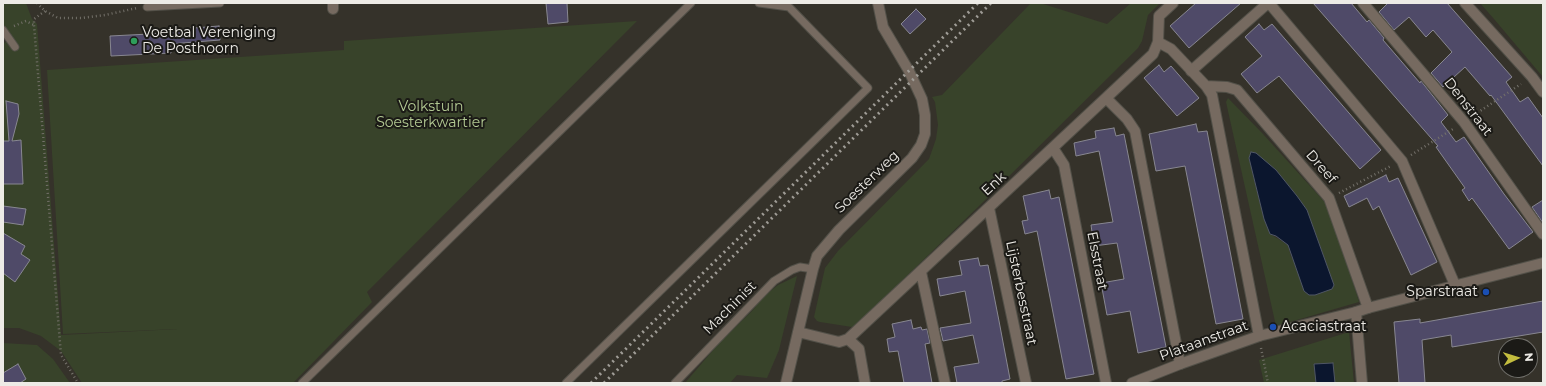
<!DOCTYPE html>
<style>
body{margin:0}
#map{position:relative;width:1546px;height:386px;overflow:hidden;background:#35322a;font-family:Montserrat,sans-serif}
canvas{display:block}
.frame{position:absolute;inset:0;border:4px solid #edebe6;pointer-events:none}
.north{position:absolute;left:1498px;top:338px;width:40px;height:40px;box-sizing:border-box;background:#1b1a16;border:1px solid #6f6e69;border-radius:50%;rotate:86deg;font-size:11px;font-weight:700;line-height:16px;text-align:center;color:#edebe6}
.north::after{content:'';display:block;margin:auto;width:14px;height:18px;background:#c3bd3e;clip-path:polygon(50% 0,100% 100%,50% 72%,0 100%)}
</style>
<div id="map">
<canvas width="1546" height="386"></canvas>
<div class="frame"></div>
<div class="north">N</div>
</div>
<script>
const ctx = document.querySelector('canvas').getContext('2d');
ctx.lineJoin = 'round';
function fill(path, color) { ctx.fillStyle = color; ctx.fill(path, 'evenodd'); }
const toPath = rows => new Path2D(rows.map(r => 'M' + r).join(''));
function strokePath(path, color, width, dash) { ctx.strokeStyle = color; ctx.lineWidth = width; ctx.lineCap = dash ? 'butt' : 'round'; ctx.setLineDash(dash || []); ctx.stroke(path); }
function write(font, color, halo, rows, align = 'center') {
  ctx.font = font + ' Montserrat,sans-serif'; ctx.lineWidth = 4; ctx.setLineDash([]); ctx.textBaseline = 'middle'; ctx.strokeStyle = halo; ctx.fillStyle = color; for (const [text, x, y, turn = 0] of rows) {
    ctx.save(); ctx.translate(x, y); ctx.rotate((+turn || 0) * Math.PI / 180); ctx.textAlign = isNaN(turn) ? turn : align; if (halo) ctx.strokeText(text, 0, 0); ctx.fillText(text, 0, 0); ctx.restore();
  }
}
const green = toPath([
 [3,3,26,3,32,19,37,24,61,335,178,329,63,334,47,70,344,50,344,41,637,21,367,292,372,302,293,383,82,383,61,351,41,336,19,328,3,328,3,44,9,39,3,30],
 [1031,3,1040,3,1107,24,1131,3,1160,3,1148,15,1142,41,1138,48,977,208,855,326,852,327,820,322,817,321,814,317,825,268,838,251,929,159,936,139,938,125,935,102,932,97,942,95],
 [1480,3,1543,3,1543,77,1494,19],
 [1228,98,1263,134,1330,208,1359,302,1276,326,1226,102],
 [1251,152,1276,170,1297,196,1307,210,1334,285,1332,289,1291,257,1288,245,1270,234,1264,219,1249,158],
 [797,276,779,350,767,378,737,375,730,383,685,383,720,342,752,311,763,297,778,285],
 [1349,332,1354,383,1335,383,1333,363,1315,364,1316,383,1264,383,1259,360],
 [3,343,37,345,53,359,70,383,3,383]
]);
const water = toPath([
 [1251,152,1256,153,1276,170,1297,196,1307,210,1334,285,1332,289,1315,295,1309,295,1304,291,1288,245,1276,236,1270,234,1264,219,1249,158,1251,152],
 [1333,363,1335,383,1316,383,1314,364,1333,363]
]);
const building = toPath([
 [546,3,567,3,568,22,548,24,546,3],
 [1196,3,1241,3,1189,48,1170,26,1196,3],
 [1313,3,1351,3,1367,22,1369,20,1384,38,1383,40,1420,83,1421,81,1448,115,1441,122,1456,142,1464,137,1504,194,1533,232,1509,249,1472,198,1469,201,1462,190,1465,188,1436,147,1438,146,1313,3],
 [1388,3,1447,3,1512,77,1506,82,1520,102,1528,97,1543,118,1543,166,1491,95,1490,96,1465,67,1443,87,1431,73,1452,52,1433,30,1426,37,1409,17,1394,30,1379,12,1388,3],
 [916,9,926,19,910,34,901,24,916,9],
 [1259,24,1264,30,1272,24,1381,150,1360,169,1279,76,1257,93,1241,74,1262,56,1245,37,1259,24],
 [219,26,220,40,170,44,171,53,111,56,110,36,169,33,169,30,219,26],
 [1159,65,1164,72,1171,66,1199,98,1177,116,1144,78,1159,65],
 [6,101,18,104,19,114,12,141,21,140,23,184,3,184,3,141,9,141,6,101],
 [1196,124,1198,132,1207,131,1243,319,1216,324,1185,166,1156,171,1149,134,1196,124],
 [1114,128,1116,136,1124,134,1166,347,1138,353,1130,311,1107,315,1101,283,1124,279,1117,243,1094,246,1091,225,1113,222,1099,151,1076,156,1074,143,1096,138,1095,131,1114,128],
 [1386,175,1389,182,1398,178,1437,262,1411,275,1379,206,1373,210,1367,198,1349,207,1344,196,1386,175],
 [1049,190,1051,199,1059,197,1094,374,1066,379,1037,231,1025,234,1022,221,1028,220,1023,196,1049,190],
 [1543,200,1543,223,1532,207,1543,200],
 [3,206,26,209,23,225,3,222,3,206],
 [3,233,25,246,21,254,30,260,15,282,3,273,3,233],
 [978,258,980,266,988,265,999,321,1010,379,1002,381,1002,383,957,383,954,367,979,363,973,335,943,341,940,328,971,323,965,291,940,296,937,279,962,275,959,261,978,258],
 [1543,301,1543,332,1452,347,1451,335,1422,340,1425,383,1399,383,1394,322,1420,319,1420,323,1543,301],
 [911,320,913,329,921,327,922,330,927,329,930,343,925,344,932,383,904,383,898,351,889,352,887,339,895,337,892,324,911,320],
 [18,364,26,379,20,383,3,383,3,373,18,364]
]);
const path = toPath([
 [37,3,45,11,58,18,81,18,105,15,137,8],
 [45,11,34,19,34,25,61,355,78,383],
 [14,26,26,21,34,25],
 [1474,115,1521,84],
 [1411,155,1453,129],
 [1339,193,1391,166],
 [1261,348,1268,383]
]);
const service = toPath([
 [147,7,220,3],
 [3,30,15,47],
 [302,383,691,3],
 [566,383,868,88,789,7,759,3],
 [675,383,774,281,792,270,800,267,813,269]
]);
const pedestrian = toPath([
 [1191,71,1268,3]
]);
const minor = toPath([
 [333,3,333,9],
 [1269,3,1402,161,1455,285],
 [1363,3,1464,122,1543,234],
 [1465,3,1532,77,1543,92],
 [1158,42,1171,49,1206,86,1212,95,1259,336],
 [1206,86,1227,87,1237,90,1329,198,1368,308],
 [1106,98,1127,119,1135,131,1180,364],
 [1053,148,1064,165,1106,383],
 [989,208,1026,383],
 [921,272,945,383],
 [1356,312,1362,383],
 [798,332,839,342,848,339,1153,54,1158,42,1159,16,1173,3],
 [848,339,859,349,865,383],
 [786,383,813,269,817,256,839,230,912,158,921,145,925,134,925,115,922,99,909,71,883,27,878,3]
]);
const tertiary = toPath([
 [1132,383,1180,364,1259,336,1356,312,1368,308,1543,263]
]);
const rail = toPath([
 [591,383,978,3],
 [604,383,991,3]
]);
const markers = [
 [134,41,4,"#2e9e5b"],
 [1486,292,4,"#1a4fb4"],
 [1273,327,4,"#1a4fb4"]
];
const poiNames = [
 ["Voetbal Vereniging",142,33],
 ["De Posthoorn",142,49],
 ["Sparstraat",1478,292,"right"],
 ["Acaciastraat",1281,327]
];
const parkNames = [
 ["Volkstuin",431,107],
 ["Soesterkwartier",431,123]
];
const streetNames = [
 ["Denstraat",1468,107,52],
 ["Dreef",1321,167,49],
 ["Soesterweg",867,182,-44],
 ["Enk",994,184,-43],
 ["Elsstraat",1097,261,79],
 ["Lijsterbesstraat",1021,293,78],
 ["Machinist",730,308,-45],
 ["Plataanstraat",1204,341,-20]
];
fill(green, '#38432a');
fill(water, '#0b162e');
strokePath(water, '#4f5665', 1);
fill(building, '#4f4a68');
strokePath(building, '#888791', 1);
strokePath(service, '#525048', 9);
strokePath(pedestrian, '#525048', 12);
strokePath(minor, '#525048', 12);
strokePath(tertiary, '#525048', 12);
strokePath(path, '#74716a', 2.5, [1, 3]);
strokePath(service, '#766a60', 7);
strokePath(pedestrian, '#766a60', 10);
strokePath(minor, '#766a60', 10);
strokePath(tertiary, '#766a60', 10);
strokePath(rail, '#9f9c96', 3, [2, 4]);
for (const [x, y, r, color] of markers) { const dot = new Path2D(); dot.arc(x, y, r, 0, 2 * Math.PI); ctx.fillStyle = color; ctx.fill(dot); strokePath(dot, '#1b1a16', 1.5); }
write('14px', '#edebe6', '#1b1a16', poiNames, 'left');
write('14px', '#b3ca93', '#1b1a16', parkNames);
write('14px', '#edebe6', '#1b1a16', streetNames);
</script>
